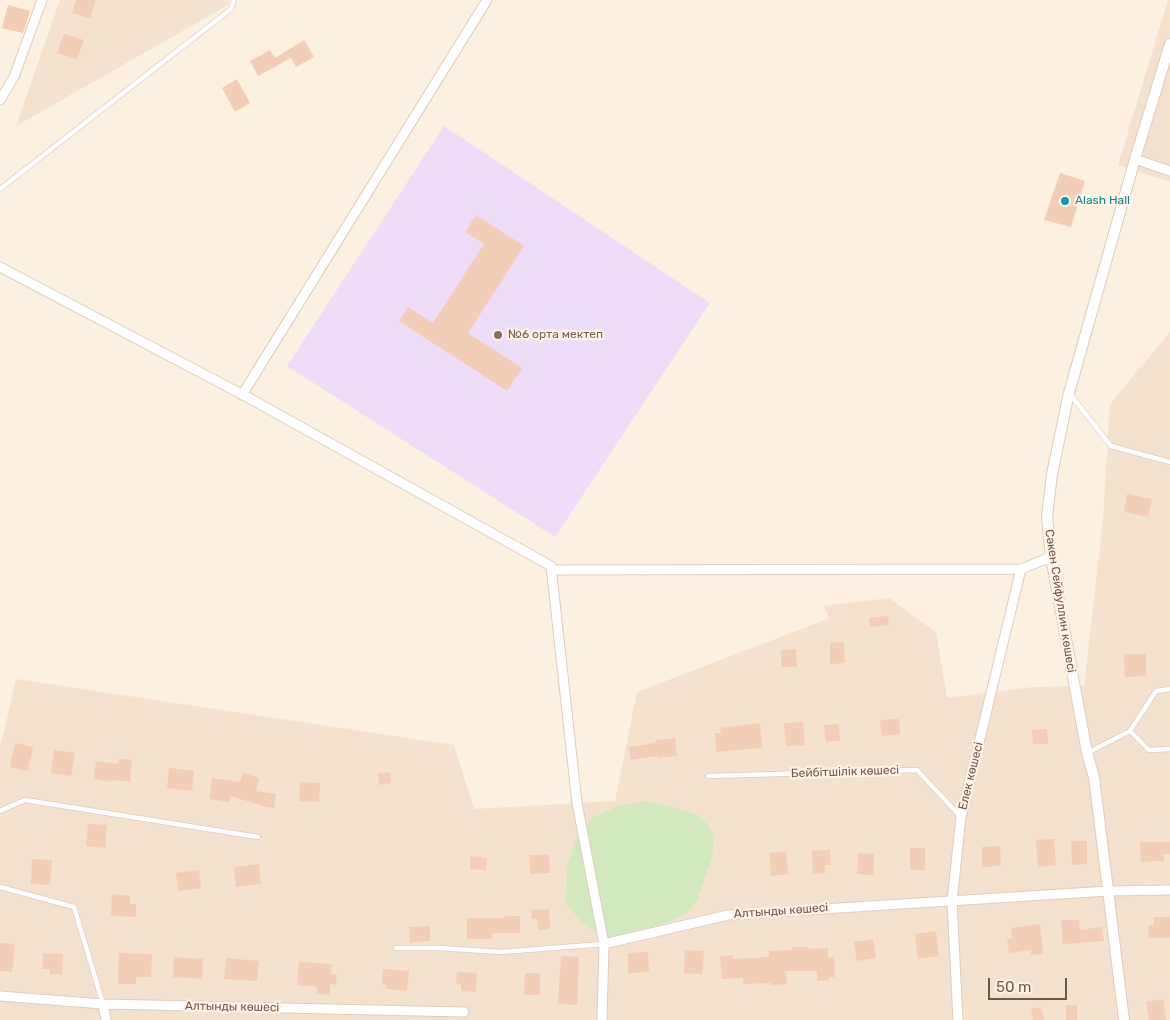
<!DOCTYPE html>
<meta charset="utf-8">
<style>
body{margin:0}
#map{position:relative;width:1170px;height:1020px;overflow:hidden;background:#fcf0e0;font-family:Rubik,sans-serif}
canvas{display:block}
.scale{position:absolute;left:988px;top:978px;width:79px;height:22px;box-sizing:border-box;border:2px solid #735548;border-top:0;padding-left:6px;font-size:15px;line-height:18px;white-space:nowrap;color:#735548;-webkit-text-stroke:4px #fff4e6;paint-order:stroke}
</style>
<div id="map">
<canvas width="1170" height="1020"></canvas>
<div class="scale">50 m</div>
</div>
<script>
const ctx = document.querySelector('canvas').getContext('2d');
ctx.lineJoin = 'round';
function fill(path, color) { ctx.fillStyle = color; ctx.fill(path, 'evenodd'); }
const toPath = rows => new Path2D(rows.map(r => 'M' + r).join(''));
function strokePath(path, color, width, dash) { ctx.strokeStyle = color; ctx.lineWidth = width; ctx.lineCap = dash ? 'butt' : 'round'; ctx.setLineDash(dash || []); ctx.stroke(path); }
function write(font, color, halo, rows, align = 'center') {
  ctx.font = font + ' Rubik,sans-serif'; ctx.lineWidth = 4.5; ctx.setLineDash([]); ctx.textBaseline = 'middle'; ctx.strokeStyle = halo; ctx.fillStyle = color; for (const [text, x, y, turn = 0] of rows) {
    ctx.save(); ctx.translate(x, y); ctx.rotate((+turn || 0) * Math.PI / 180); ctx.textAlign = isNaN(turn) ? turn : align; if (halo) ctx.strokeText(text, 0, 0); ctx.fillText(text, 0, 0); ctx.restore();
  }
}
const residential = toPath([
 [60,0,229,0,228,5,16,126],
 [1168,0,1170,0,1170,182,1118,165],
 [1170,332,1170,1020,0,1020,0,748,16,679,454,745,474,809,615,801,637,692,830,618,823,606,889,598,936,632,947,698,1033,687,1084,686,1103,521,1110,404]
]);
const education = toPath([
 [444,126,710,303,555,537,287,366]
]);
const green = toPath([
 [647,801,687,811,699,816,709,826,714,837,712,858,697,900,687,913,664,924,609,938,597,933,580,920,566,903,567,868,575,841,592,818,618,806]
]);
const building = toPath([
 [76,0,96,0,90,18,72,13],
 [8,5,30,11,23,33,2,28],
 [64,34,84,40,77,59,57,53],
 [304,40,314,57,296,67,291,58,258,76,250,61,270,50,275,58],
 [237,79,250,103,235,112,222,88],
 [1060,173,1085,181,1071,227,1044,220],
 [476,215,524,246,468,333,522,368,507,391,399,321,408,307,433,323,484,244,465,232],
 [1127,494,1152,499,1148,517,1124,512],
 [888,616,889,625,870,627,869,618],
 [844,642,845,663,830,664,830,643],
 [796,649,797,667,781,667,781,650],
 [1124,654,1146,654,1146,676,1125,677],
 [899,719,900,734,882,736,880,720],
 [803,722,805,745,786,746,784,723],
 [760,723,762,748,716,752,715,733,721,733,720,728],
 [839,724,840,741,826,742,824,725],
 [1047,729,1048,744,1033,744,1032,730],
 [675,738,677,756,658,758,658,756,631,760,629,747,656,743,656,740],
 [15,743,33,747,28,771,10,767],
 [54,750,75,753,71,776,51,773],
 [119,759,132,760,130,782,112,780,112,782,94,779,96,761,118,764],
 [169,768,194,771,192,791,167,788],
 [390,772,391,783,379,785,378,774],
 [243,773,259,778,256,791,276,794,274,808,261,806,261,805,230,796,229,802,209,799,212,778,240,782],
 [300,782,320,783,319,802,299,801],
 [88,824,107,825,105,848,86,846],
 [1054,839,1056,865,1038,867,1036,840],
 [1071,841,1087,841,1087,864,1072,865],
 [1140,842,1170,842,1170,854,1163,854,1164,861,1141,862],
 [1000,846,1001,866,982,867,982,847],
 [910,848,925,848,925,870,910,870],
 [830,850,831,865,825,865,825,873,813,874,812,851],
 [786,851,788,874,771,876,769,853],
 [858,853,874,854,873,875,857,874],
 [529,855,549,855,550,873,530,874],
 [471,856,487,858,486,870,470,869],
 [32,859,52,860,50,885,31,884],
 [259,864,261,884,236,887,234,867],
 [199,870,201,888,178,891,176,873],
 [112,894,130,896,130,904,136,904,136,917,111,916],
 [549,909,550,929,538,930,537,919,532,919,531,910],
 [505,916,520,916,520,933,492,933,492,939,467,939,467,918,505,918],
 [1154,917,1170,917,1170,938,1148,938,1149,925,1154,925],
 [1061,920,1079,920,1080,930,1102,927,1104,941,1063,944],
 [1040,924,1043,954,1031,955,1031,950,1009,953,1007,939,1012,938,1011,928],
 [430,926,430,941,410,942,409,927],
 [936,931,939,956,918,959,915,934],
 [873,939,876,958,857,961,854,942],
 [0,943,15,944,12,972,0,971],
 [792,947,809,947,809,949,828,948,828,957,834,957,835,977,829,977,829,980,817,981,817,971,786,971,787,984,771,985,771,983,743,984,743,978,722,979,720,956,733,955,733,959,769,957,769,951,792,950],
 [685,950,704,951,702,974,684,973],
 [648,952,649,972,628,973,628,953],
 [43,953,63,954,62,975,50,974,50,969,42,969],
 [119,953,152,954,151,977,136,977,136,984,118,984],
 [561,956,579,957,577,1005,558,1004],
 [174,957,203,959,202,979,173,977],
 [226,958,259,961,257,981,224,979],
 [299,962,332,964,331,974,337,974,336,985,330,984,330,995,317,994,317,987,297,985],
 [383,969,409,971,407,991,386,989,387,985,382,984],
 [457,972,477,973,476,992,461,991,461,984,456,984],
 [525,973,540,973,540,995,524,995],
 [1163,999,1166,1020,1149,1020,1146,1002],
 [1066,1005,1077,1005,1077,1020,1066,1020],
 [1041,1007,1044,1020,1033,1020,1031,1009]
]);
const service = toPath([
 [0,189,231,9,234,0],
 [1070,394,1111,446,1170,462],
 [1130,731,1149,750,1170,749],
 [1087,753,1130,731,1156,691,1170,689],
 [708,776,917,770,961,817],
 [0,811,25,800,258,837],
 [0,887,74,907,103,1004],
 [396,948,438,948,501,952,604,944]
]);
const minor = toPath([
 [0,100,14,77,42,0],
 [1135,159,1170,171],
 [0,267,249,398,551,566,577,803,604,944,602,1020],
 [242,395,487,0],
 [552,570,1021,569],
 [604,944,728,915,1108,891,1170,890],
 [0,996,103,1004,464,1012],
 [103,1004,106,1020],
 [958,1020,952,901,961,817,1021,569,1051,557]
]);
const tertiary = toPath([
 [1124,1020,1094,777,1087,753,1051,557,1047,517,1052,474,1069,393,1135,159,1170,44]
]);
const markers = [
 [1065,201,5,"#0f9aa8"],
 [498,335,5,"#8d6e63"]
];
const cultureNames = [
 ["Alash Hall",1075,201]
];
const educationNames = [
 ["№6 орта мектеп",508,335]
];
const streetNames = [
 ["Сәкен Сейфуллин көшесі",1060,601,81],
 ["Бейбітшілік көшесі",845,772,-2],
 ["Елек көшесі",971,776,-76],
 ["Алтынды көшесі",781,911,-4],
 ["Алтынды көшесі",232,1007,1]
];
fill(residential, '#f4e2cf');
fill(education, '#edddf8');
fill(green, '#d2e9bf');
fill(building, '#f2cdb8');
strokePath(service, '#e0ccbc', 6);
strokePath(minor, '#e0ccbc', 11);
strokePath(tertiary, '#e0ccbc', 12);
strokePath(service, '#fff', 4.5);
strokePath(minor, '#fff', 9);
strokePath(tertiary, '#fff', 10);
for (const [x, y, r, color] of markers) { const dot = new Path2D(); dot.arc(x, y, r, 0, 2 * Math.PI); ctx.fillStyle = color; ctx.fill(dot); strokePath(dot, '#fff4e6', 2); }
write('12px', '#0d838f', '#fff4e6', cultureNames, 'left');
write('12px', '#785e54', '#fff4e6', educationNames, 'left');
write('12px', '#735548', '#fff4e6', streetNames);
</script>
